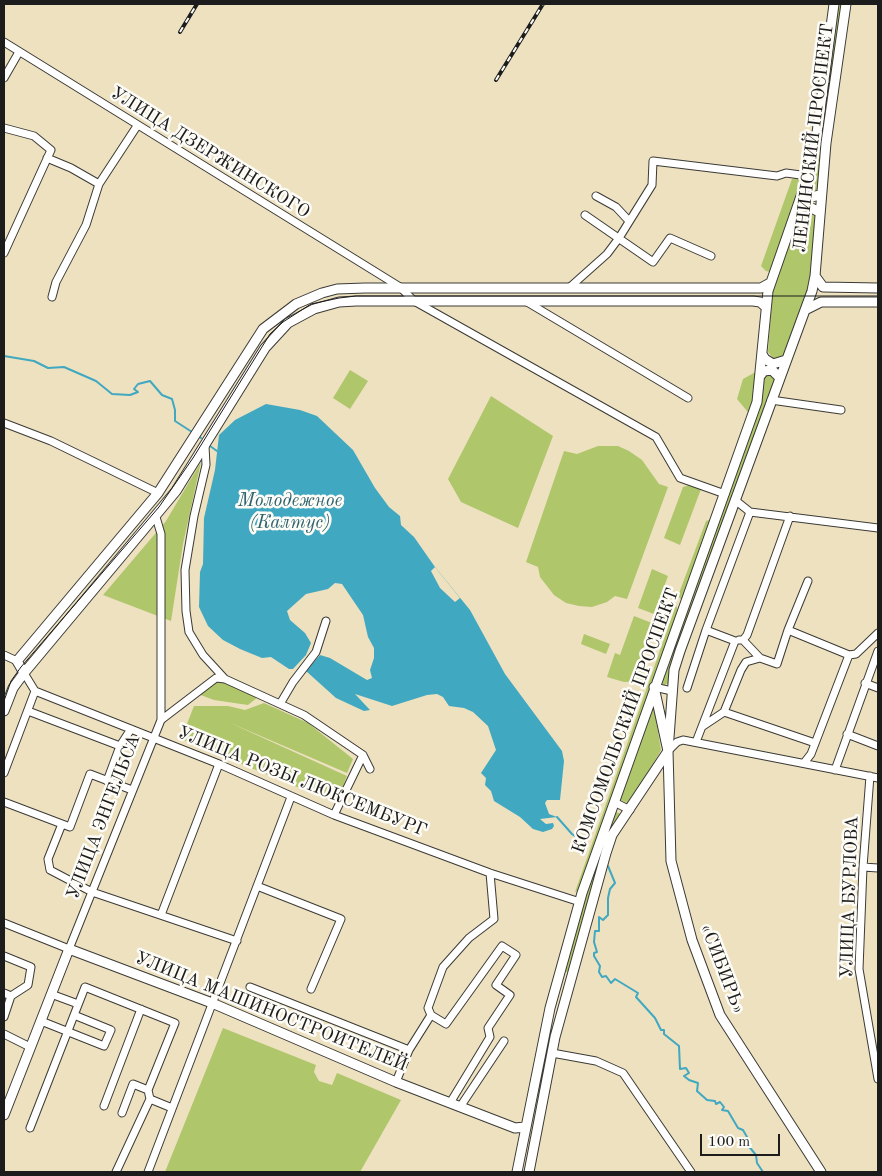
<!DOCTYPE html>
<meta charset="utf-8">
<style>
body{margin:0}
#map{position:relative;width:882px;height:1176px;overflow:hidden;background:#ede1c0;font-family:"Old Standard TT",serif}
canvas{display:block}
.frame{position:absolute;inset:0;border:5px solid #1c1c1c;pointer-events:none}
.scale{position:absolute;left:700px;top:1134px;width:80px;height:22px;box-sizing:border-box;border:2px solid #1c1c1c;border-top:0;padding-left:6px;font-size:15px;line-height:18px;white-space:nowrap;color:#1c1c1c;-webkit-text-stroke:4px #fdfcf7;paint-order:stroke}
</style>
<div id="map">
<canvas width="882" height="1176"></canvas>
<div class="frame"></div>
<div class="scale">100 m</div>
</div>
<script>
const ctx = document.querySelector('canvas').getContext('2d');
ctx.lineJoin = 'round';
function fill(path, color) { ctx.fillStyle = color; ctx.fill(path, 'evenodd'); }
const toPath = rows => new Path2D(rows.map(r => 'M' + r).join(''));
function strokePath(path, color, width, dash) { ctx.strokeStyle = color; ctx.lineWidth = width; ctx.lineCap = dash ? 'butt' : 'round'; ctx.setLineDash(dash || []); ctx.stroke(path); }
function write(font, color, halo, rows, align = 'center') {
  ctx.font = font + ' "Old Standard TT",serif'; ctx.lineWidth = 5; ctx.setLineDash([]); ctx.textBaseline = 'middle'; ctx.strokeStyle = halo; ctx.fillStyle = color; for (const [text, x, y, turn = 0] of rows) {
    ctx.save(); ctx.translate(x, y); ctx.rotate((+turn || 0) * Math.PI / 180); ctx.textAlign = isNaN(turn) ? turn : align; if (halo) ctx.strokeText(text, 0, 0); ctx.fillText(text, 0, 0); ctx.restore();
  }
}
const green = toPath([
 [837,4,844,4,827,122,820,121],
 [819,129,826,130,819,194,807,195],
 [798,178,801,184,771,272,766,271,761,266,792,179],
 [804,208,816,213,811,278,806,300,783,359,775,360,768,352,773,286,800,211],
 [761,369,752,417,737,399,743,379],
 [350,370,368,381,350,409,333,398],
 [770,371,777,378,669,683,664,685,661,682,755,421,763,375],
 [491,396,553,436,518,528,461,502,448,479],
 [598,446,618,446,629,451,642,460,659,484,668,487,627,599,615,596,607,602,592,607,579,606,566,603,554,595,540,577,538,567,526,562,564,451,577,454],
 [201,462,183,544,171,621,103,595,166,521],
 [690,485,701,489,680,545,664,538,683,487],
 [714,518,683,602,678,596,706,521],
 [652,569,668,576,654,614,638,608],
 [676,605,679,613,580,890,575,892],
 [634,616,652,623,638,665,648,670,644,681,624,682,607,677,615,653,620,655],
 [584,634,610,644,606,654,581,644],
 [226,679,258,697,248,705,214,700,198,694,215,681],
 [653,701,661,750,632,801,627,803,621,800,619,794],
 [264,703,308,723,353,759,347,773,228,722,347,776,336,803,181,739,194,706,228,706,245,710],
 [615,811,622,815,603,852,569,971,566,972,564,970,597,859],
 [223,1028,316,1065,314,1072,319,1081,332,1085,337,1073,401,1100,360,1172,165,1172]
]);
const water = toPath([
 [266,404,300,410,317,416,353,450,375,488,389,507,400,516,401,525,414,537,435,567,470,610,505,674,562,751,564,761,560,800,547,800,545,803,549,814,557,817,540,819,546,824,553,823,554,826,552,829,543,832,533,829,520,817,494,801,491,791,485,785,486,778,481,773,496,750,488,726,473,712,464,708,449,706,443,697,437,694,427,695,392,706,355,694,370,710,364,711,336,698,306,671,320,655,330,658,367,680,372,678,370,670,374,658,374,648,368,637,363,615,342,584,335,583,328,589,306,594,287,611,290,620,305,633,311,643,306,655,293,669,289,669,271,657,262,658,240,649,223,640,208,626,199,607,200,572,203,564,204,518,215,470,219,435,235,420]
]);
const pier = toPath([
 [435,567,460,598,455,602,440,588,431,571]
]);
const stream = toPath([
 [4,356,34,361,48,368,64,367,96,381,112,394,130,395,138,392,134,389,138,384,150,381,162,395,172,399,175,410,175,421,192,432],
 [200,437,201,438],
 [210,446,217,451],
 [557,817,572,834,585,843],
 [608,866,615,883,610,889,608,898,608,915,603,920,599,917,599,931,595,931,594,942,597,952,594,953,594,956,600,966,599,972,602,977,606,976,611,983,615,979,638,993,636,997,655,1018,661,1030,664,1030,664,1034,679,1046,680,1069,686,1068,689,1073,684,1076,689,1080,698,1083,697,1091,707,1100,715,1101,716,1104,720,1102,724,1107,722,1110,728,1111,738,1128,743,1130,747,1137,746,1143,756,1155,757,1163,763,1172]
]);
const minor = toPath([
 [4,42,400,287,414,301,656,437,680,478,725,494],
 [4,78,19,52],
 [4,128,34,136,51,150,4,253],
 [47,158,71,168,99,184],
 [596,196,616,207,629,221],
 [585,215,653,262,670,238,711,256],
 [570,287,607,254,619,238,652,185,653,161,777,176,786,173,808,176],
 [52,297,56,282,86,225,99,184,137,126],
 [527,302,688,398],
 [771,400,841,410],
 [4,423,51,441,158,493],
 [205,446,206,465,194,516,185,570,186,611,189,632,203,655,225,679],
 [750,512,878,528],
 [788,630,808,581],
 [739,640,743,640,747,635,790,516],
 [743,640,760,658,777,664,788,630,849,655,856,654,878,633],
 [4,655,17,661],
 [24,673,35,691,219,764,334,815,490,873,580,902],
 [865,683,878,688],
 [654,687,672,691],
 [687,688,706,630],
 [280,704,293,682,316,652,326,621],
 [28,711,120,746,131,729],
 [724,712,741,670,746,662,760,658],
 [161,720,216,678,225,679,304,715,363,755,370,769],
 [703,726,724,712,815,743],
 [847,734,878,746],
 [696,742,735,641,706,630,750,512,735,500],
 [668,751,677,742,683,740,878,778],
 [804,763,811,754,849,655],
 [835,770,878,651],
 [4,773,35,691],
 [870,776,863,867,859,969,878,1079],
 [107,781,120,746],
 [4,802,70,827,90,774,132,790],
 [614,802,630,810],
 [334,815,363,755],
 [62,824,48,859,50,870,92,892,237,941],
 [863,867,878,868],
 [257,886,341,919,311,989],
 [161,915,219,764],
 [4,923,69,949,161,720,161,534,156,517],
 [4,956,31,967,28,985,11,996,4,1017],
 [250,987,409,1050],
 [4,993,11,996],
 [51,994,78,1004],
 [431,1015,446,1024,502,946,516,955,496,985,510,995,488,1028,490,1037,450,1103],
 [41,1021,104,1046,111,1030,74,1015],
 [4,1034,30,1047],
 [552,1053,596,1061,623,1073,691,1172],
 [396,1082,409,1050,431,1015,428,1008,443,967,469,938,494,919,490,873],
 [150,1099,172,1108],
 [104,1106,141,1009],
 [460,1107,504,1041],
 [122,1113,133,1084,148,1090],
 [30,1128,85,987,175,1023,148,1090,150,1099,116,1172],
 [148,1172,291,797]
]);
const major = toPath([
 [802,194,811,197,820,195],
 [798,208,808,206,819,212],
 [815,276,823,287,878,288],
 [805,310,821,302,878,302],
 [762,354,765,359,773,364,786,360],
 [760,376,764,371,772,370,780,378],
 [24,673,17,661,158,493,263,329,296,304,322,293,337,289,365,288,761,288,770,283],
 [654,687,668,751,671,861,692,940,720,1015,821,1172],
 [4,711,13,688,24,673,176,491,265,348,288,323,314,309,339,302,356,301,753,301,760,302,766,307],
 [668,751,674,670,680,651,812,291,815,276,826,143,846,4],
 [4,1115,69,949,212,1003,396,1082,515,1128,525,1127],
 [517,1172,550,1008,582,893,757,402,768,291,808,176,817,133,834,4],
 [529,1172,555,1037,606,853,612,835,668,751]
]);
const tram = toPath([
 [4,701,11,681,21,667,159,507,193,458,270,334,283,322,311,304,339,298,356,296,878,296]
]);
const rail = toPath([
 [180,32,197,4],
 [496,80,543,4]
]);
const streetNames = [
 ["ЛЕНИНСКИЙ ПРОСПЕКТ",814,138,-83],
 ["УЛИЦА ДЗЕРЖИНСКОГО",210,153,32],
 ["КОМСОМОЛЬСКИЙ ПРОСПЕКТ",626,721,-70],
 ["УЛИЦА РОЗЫ ЛЮКСЕМБУРГ",302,782,22],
 ["УЛИЦА ЭНГЕЛЬСА",104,817,-69],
 ["УЛИЦА БУРЛОВА",850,897,-88],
 ["«СИБИРЬ»",722,969,69],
 ["УЛИЦА МАШИНОСТРОИТЕЛЕЙ",271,1012,22]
];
const waterNames = [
 ["Молодежное",290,501],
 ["(Калтус)",290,523]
];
fill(green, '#afc66b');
fill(water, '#41a8c1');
fill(pier, '#ede1c0');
strokePath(stream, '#41a8c1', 2);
strokePath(minor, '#3b3a35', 9);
strokePath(major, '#3b3a35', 11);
strokePath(minor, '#fff', 7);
strokePath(major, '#fff', 9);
strokePath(tram, '#1c1c1c', 1);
strokePath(rail, '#1c1c1c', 4);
strokePath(rail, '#fdfcf7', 2, [5.5]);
write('18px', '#1c1c1c', '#fdfcf7', streetNames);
write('italic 19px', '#2e626e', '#fdfcf7', waterNames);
</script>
